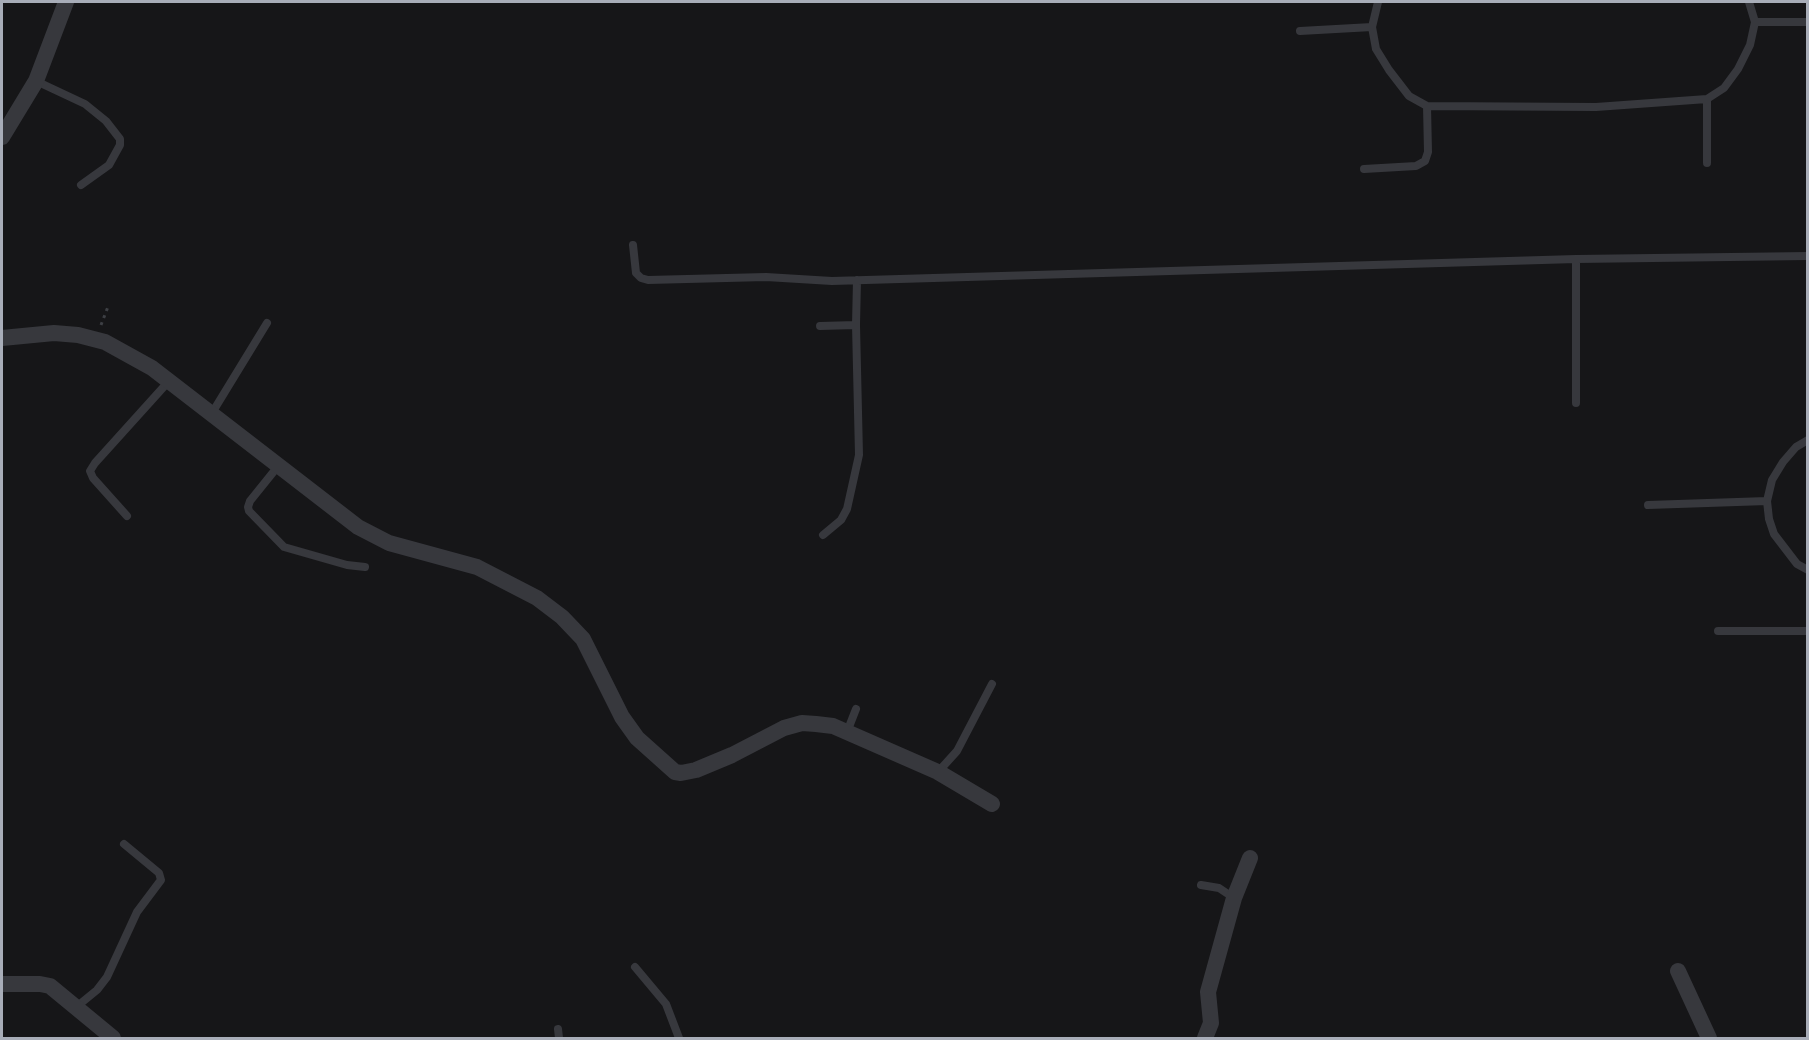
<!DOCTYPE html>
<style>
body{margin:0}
#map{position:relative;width:1809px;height:1040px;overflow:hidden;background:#161618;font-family:Signika,sans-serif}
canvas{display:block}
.frame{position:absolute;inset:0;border:3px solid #a8adb8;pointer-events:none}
</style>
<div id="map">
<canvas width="1809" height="1040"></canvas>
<div class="frame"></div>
</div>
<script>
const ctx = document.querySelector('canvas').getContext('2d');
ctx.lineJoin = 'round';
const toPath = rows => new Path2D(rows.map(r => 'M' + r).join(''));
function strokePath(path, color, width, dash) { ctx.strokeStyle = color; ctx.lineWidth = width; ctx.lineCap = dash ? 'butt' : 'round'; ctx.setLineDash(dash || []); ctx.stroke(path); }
const path = toPath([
 [101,325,109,304]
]);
const lane = toPath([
 [1378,2,1372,27,1376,49,1389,70,1409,96,1427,106,1596,107,1707,99,1724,88,1738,69,1750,45,1755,22],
 [1749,2,1755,22,1808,22],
 [1300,31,1372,27],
 [36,81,85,104,106,121,120,139,120,145,109,165,81,185],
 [1707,163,1707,99],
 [1364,169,1416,166,1425,161,1428,152,1427,106],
 [633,245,636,273,641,278,648,280,766,277,832,281,1576,259,1808,256],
 [820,326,856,325],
 [1576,403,1576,259],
 [212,413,267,323],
 [1808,440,1796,447,1783,462,1772,480,1767,501,1769,519,1774,534,1797,564,1808,570],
 [279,465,250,501,248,507,249,511,284,547,347,565,365,567],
 [1648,505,1767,501],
 [127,516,93,478,90,471,95,463,169,381],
 [823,535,841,520,847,509,859,455,856,325,857,280],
 [1718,631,1808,631],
 [847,732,856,709],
 [938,772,957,751,992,684],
 [1201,885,1219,888,1234,898],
 [635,967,666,1004,679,1038],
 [75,1008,97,990,107,977,137,912,161,880,159,873,124,844],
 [558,1029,559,1038]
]);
const street = toPath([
 [2,137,36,81,66,2],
 [2,338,54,333,78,335,105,342,152,368,358,527,389,543,477,567,537,598,562,617,583,639,622,717,637,738,675,772,681,773,696,770,732,755,784,728,802,723,816,724,833,726,938,772,992,804],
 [1678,971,1709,1038],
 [2,984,40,984,50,986,113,1038],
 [1205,1038,1211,1023,1208,992,1234,898,1250,858]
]);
strokePath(path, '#3d3f44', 3, [3, 4.5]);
strokePath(lane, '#37383d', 8);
strokePath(street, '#37383d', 16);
</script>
